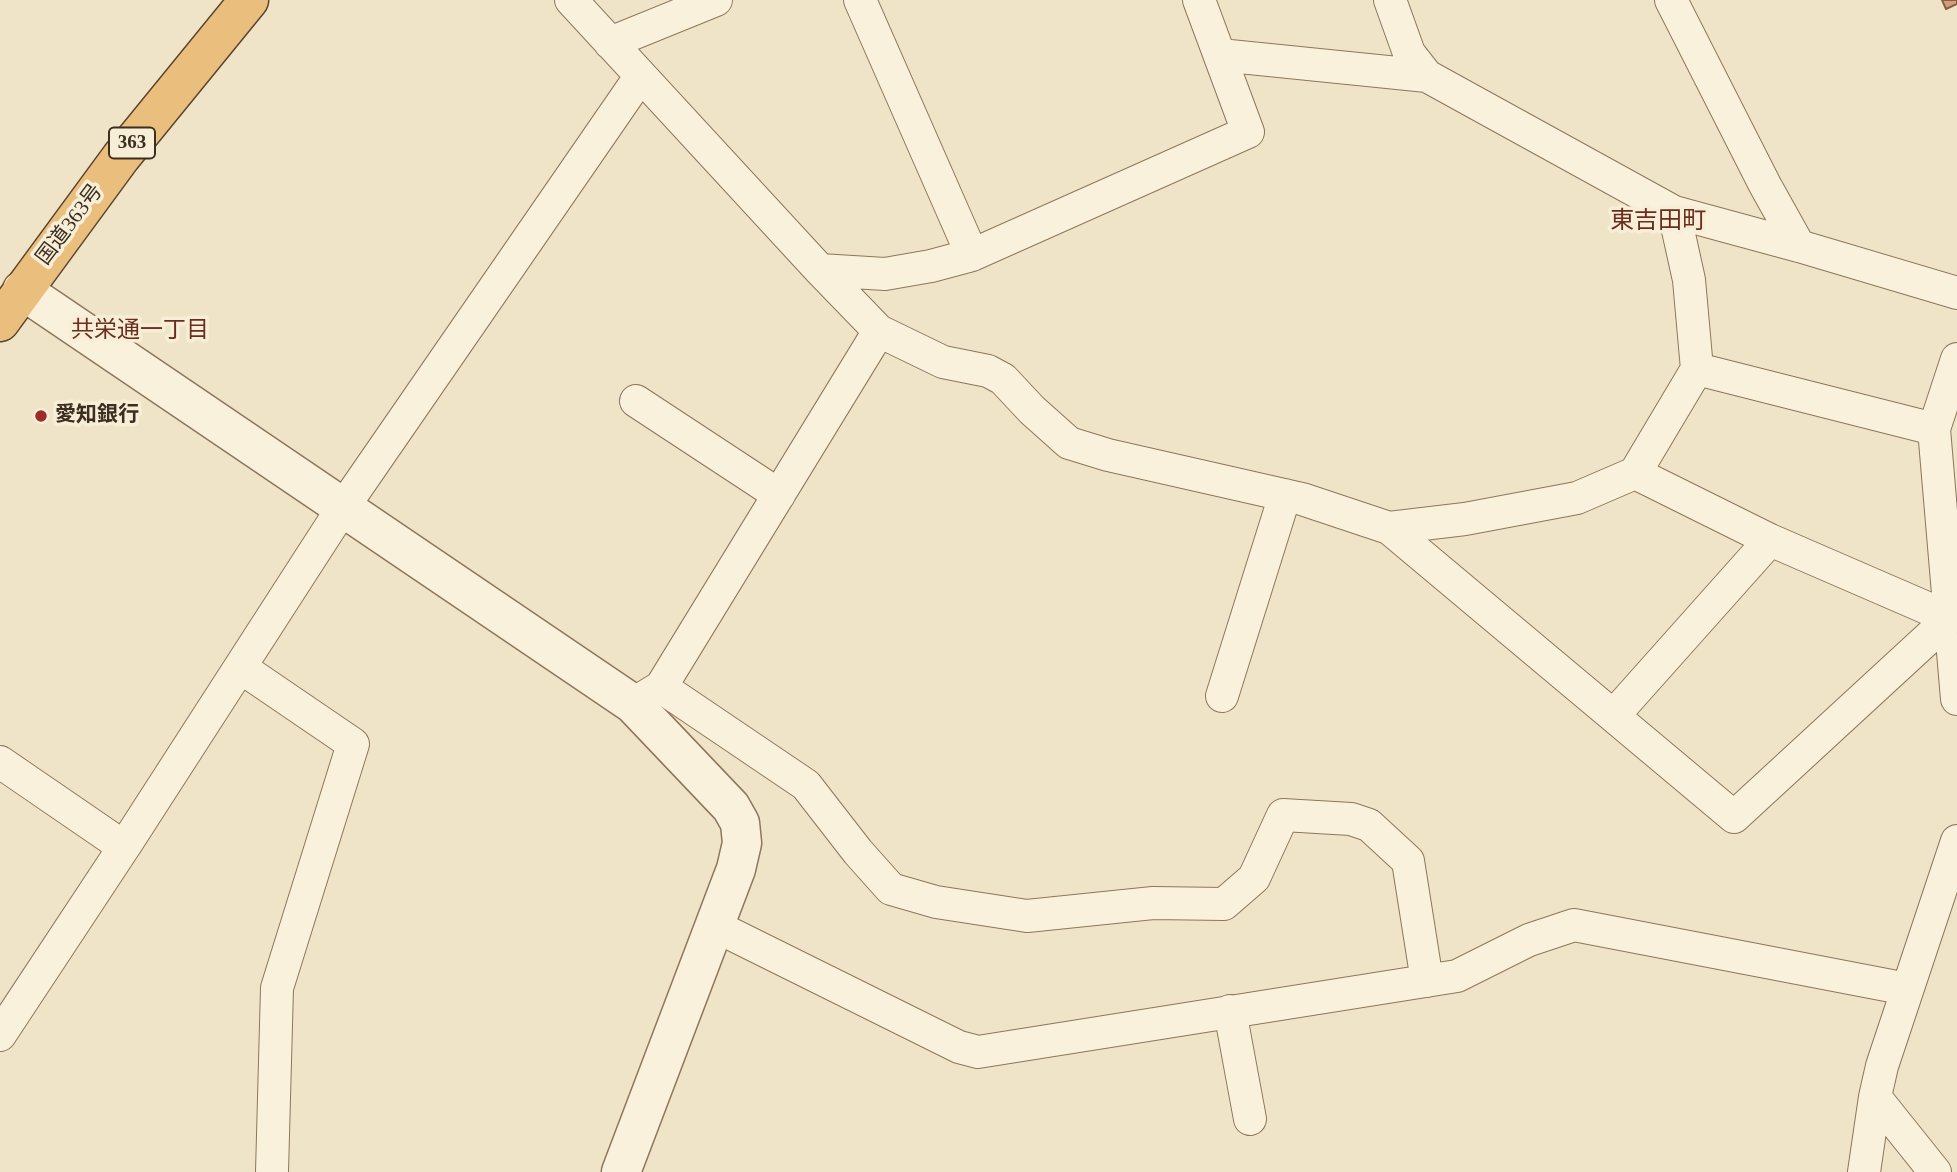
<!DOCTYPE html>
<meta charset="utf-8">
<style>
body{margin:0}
canvas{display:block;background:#f0e4c8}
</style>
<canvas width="1957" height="1172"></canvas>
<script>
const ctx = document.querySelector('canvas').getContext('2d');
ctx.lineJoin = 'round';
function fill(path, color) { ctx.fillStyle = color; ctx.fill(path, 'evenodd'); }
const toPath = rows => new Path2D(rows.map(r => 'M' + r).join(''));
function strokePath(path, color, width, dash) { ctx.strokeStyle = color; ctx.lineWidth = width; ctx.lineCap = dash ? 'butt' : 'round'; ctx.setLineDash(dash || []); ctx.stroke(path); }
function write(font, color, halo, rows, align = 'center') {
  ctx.font = font + ' "Times New Roman","Noto Sans JP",serif'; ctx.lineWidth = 7; ctx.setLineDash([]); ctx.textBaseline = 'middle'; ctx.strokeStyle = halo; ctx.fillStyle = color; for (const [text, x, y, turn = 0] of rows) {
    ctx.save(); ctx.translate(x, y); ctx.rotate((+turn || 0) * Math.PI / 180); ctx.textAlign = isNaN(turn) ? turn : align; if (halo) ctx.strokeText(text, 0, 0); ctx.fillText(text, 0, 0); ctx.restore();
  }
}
const building = toPath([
 [1942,0,1957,0,1957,4,1946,9,1942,0]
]);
const minor = toPath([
 [571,0,820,270,879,331,943,362,988,371,1003,379,1032,410,1069,443,1108,455,1302,499,1389,528,1465,519,1577,498,1635,473,1697,369,1689,280,1674,212],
 [860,0,972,255],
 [1390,0,1409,53,1427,76],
 [1671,0,1765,185,1799,246],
 [610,43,716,0],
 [1220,55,1427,76,1674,212,1799,246,1957,293],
 [820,270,885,274,931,266,972,255,1248,132,1199,0],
 [1957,359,1934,429,1957,699],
 [1697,369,1934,429],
 [636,401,779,495],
 [1635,473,1770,540,1950,618],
 [1389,528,1734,817,1950,618],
 [240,667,353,744,277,988,272,1172],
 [661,687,806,785,858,852,891,889,936,902,1027,916,1153,903,1224,904,1254,878,1283,815,1351,819,1369,825,1408,861,1427,981],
 [1222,696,1285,495],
 [643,698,661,687,879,331],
 [1614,715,1770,540],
 [0,762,124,847,0,1035],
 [124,847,342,509,640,77],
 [715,926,959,1047,978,1052,1457,976,1529,940,1574,925,1907,989],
 [1230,1011,1250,1119],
 [1875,1097,1935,1172],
 [1864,1172,1875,1097,1882,1066,1957,841]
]);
const tertiary = toPath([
 [22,290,633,704,731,807,740,823,742,843,736,869,621,1172]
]);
const trunk = toPath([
 [0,322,121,157,249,0]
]);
const markers = [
 [41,416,7,"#9e2a2b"]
];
const shields = [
 [132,143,46]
];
const shieldNames = [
 ["363",132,143]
];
const streetNames = [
 ["国道363号",70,225,-53]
];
const poiNames = [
 ["愛知銀行",55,416]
];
const neighbourhoodNames = [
 ["共栄通一丁目",140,331]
];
const quarterNames = [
 ["東吉田町",1658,222]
];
fill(building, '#cf9f7d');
strokePath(building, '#8d5f41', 2);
strokePath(minor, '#8d765c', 34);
strokePath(tertiary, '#8d765c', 41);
strokePath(trunk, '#5b4430', 41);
strokePath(minor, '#faf1dc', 32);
strokePath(tertiary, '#faf1dc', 38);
strokePath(trunk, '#eabe7c', 38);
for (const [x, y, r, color] of markers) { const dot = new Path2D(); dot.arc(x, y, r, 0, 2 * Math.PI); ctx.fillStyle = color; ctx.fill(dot); strokePath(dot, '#f7eed8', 2.5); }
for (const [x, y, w] of shields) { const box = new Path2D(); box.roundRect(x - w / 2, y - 15.5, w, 31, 5); ctx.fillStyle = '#f7eed8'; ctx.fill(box); strokePath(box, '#3d2e20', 2); }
write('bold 19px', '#3d2e20', null, shieldNames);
write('21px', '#3d2e20', '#f7eed8', streetNames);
write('bold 21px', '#3d2e20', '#f7eed8', poiNames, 'left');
write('23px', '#6b2e1e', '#f7eed8', neighbourhoodNames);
write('24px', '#6b2e1e', '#f7eed8', quarterNames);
</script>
